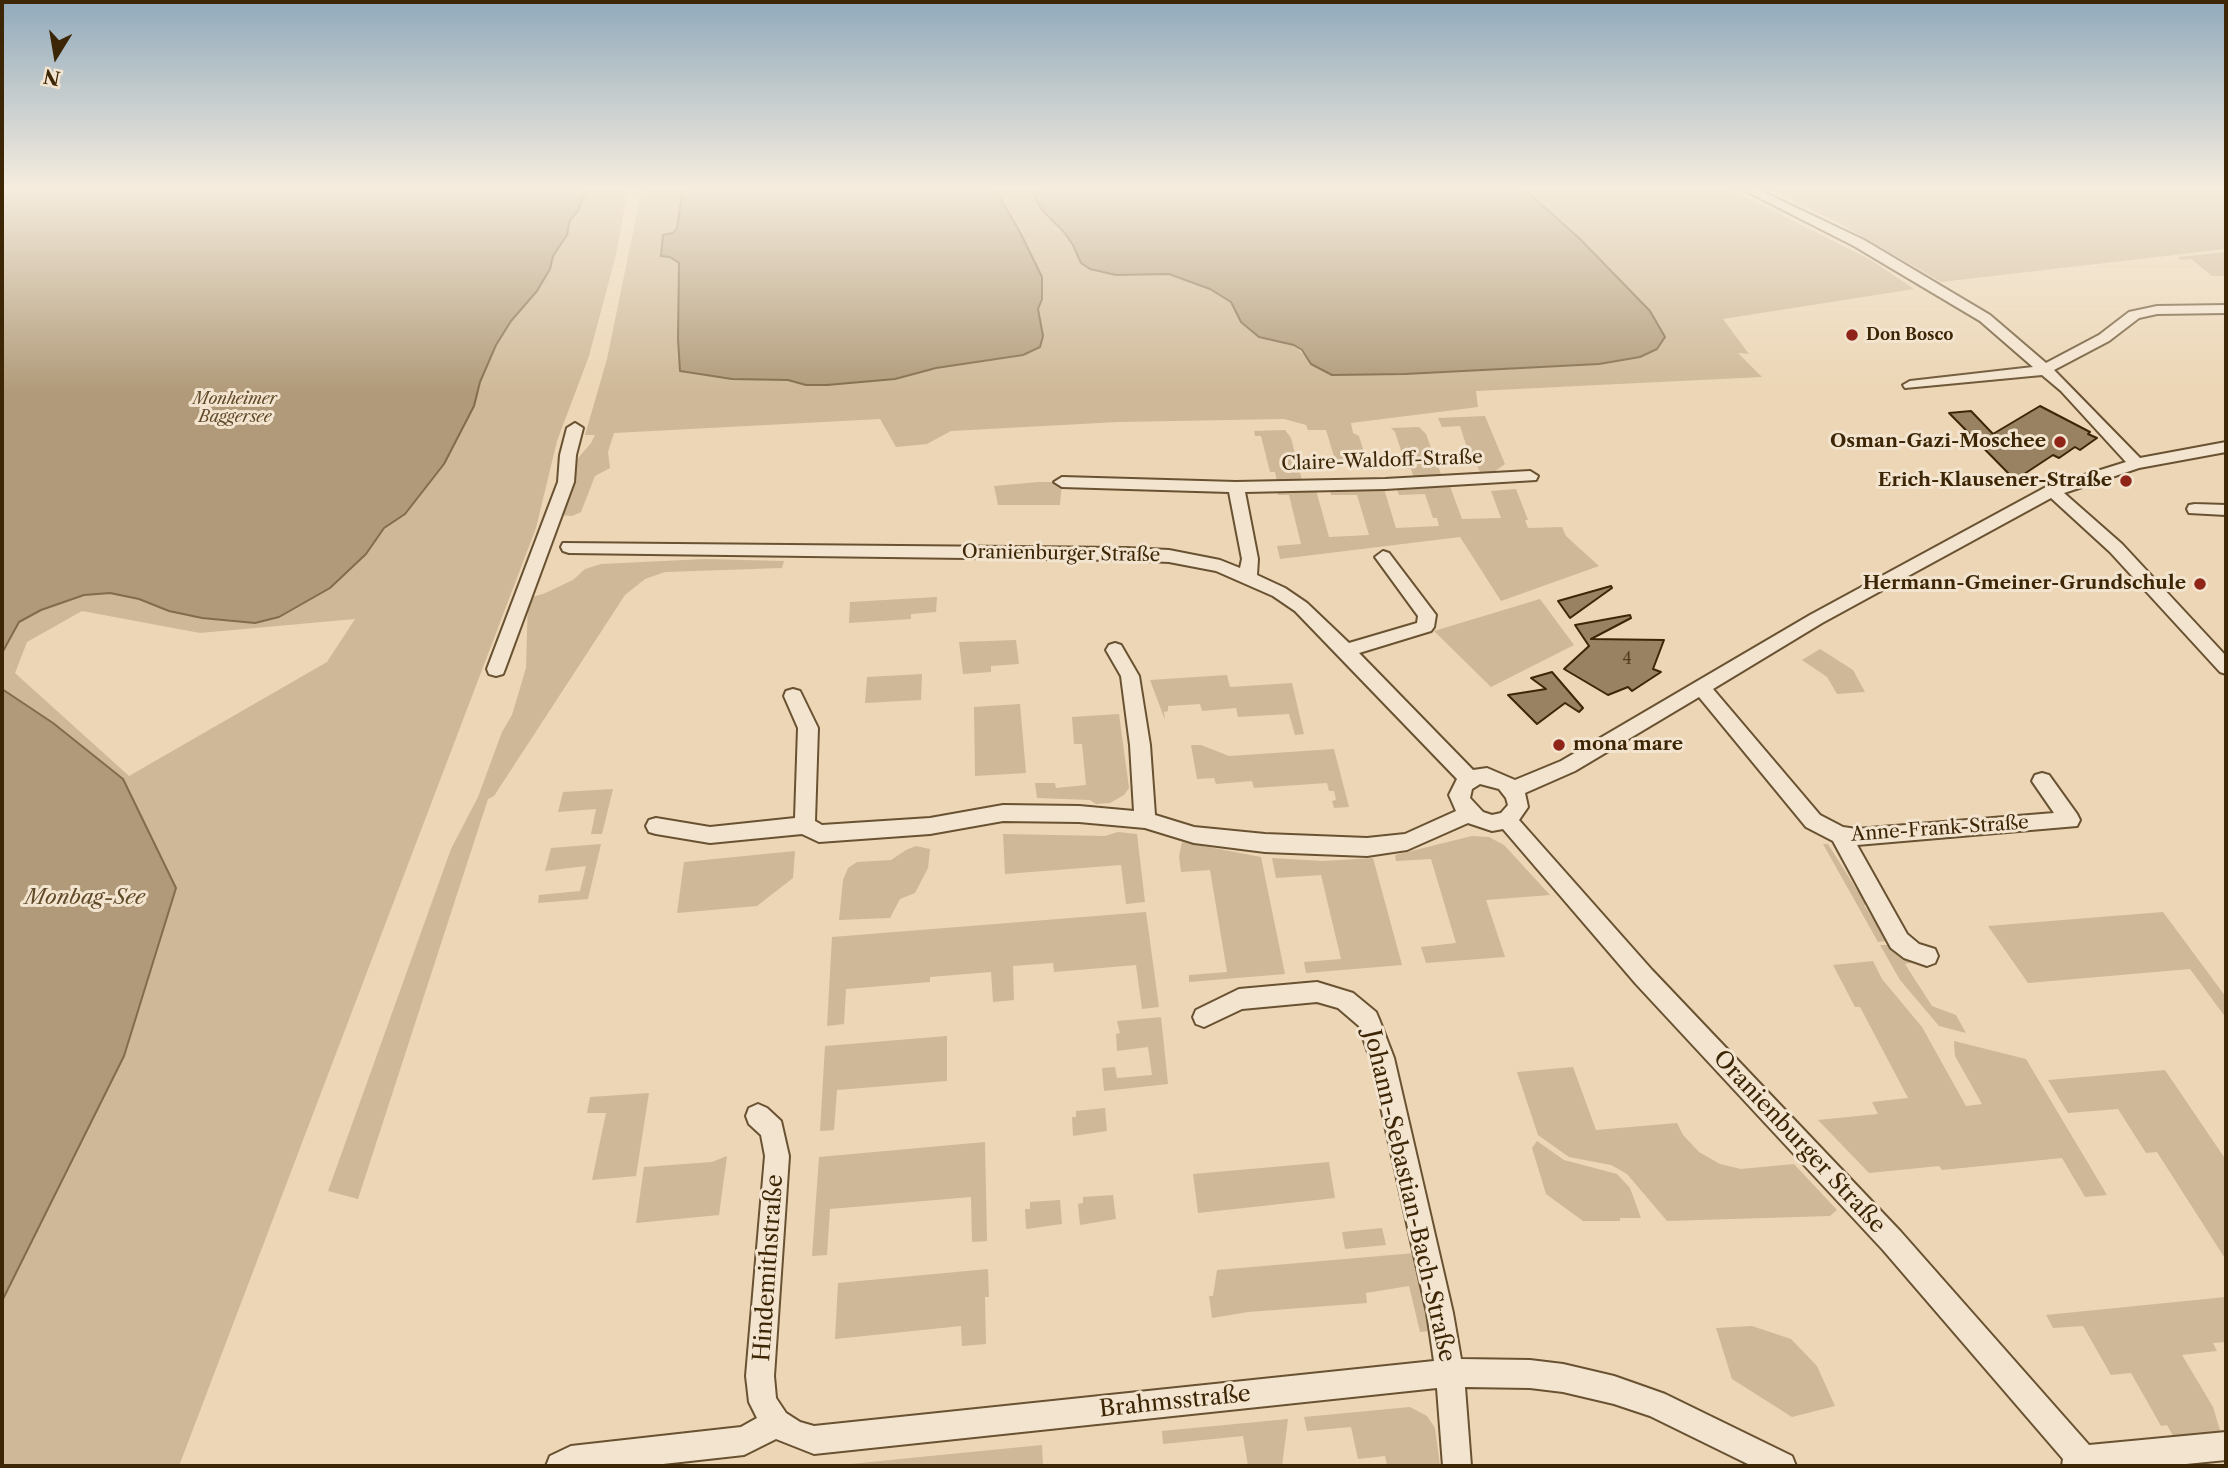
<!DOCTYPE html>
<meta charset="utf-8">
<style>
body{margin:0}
#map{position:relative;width:2228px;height:1468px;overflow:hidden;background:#ecd6b5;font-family:"Libre Caslon Text",serif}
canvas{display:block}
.frame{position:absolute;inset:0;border:4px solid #3d2605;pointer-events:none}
.north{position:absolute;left:21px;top:21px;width:70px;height:70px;-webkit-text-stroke:5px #f3e4cf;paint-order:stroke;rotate:191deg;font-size:19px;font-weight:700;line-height:28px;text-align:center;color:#3d2605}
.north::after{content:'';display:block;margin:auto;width:24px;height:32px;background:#3d2605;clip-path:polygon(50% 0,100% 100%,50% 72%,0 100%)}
</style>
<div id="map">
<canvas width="2228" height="1468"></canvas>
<div class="frame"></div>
<div class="north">N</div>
</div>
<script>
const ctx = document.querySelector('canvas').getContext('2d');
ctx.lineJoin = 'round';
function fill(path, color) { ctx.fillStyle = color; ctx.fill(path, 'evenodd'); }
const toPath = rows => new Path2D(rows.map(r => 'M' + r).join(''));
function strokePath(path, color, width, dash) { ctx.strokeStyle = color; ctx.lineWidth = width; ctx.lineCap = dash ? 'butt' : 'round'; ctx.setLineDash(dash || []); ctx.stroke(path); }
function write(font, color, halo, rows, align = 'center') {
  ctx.font = font + ' "Libre Caslon Text",serif'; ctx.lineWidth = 6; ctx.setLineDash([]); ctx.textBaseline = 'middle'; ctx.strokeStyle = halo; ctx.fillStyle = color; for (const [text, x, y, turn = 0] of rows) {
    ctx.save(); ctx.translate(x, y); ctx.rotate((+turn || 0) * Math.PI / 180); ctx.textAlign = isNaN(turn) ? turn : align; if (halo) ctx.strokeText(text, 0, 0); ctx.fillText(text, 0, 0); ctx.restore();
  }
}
const green = toPath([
 [2,188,628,188,616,255,589,356,557,441,536,528,179,1466,2,1466],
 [82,611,200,633,355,619,327,662,129,776,15,673,27,642],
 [133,1027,124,1056,19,1265],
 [642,188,683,188,677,228,661,256,670,257,679,263,678,339,688,373,732,379,788,380,806,385,895,379,935,368,1023,355,1043,336,1038,309,1042,299,1020,232,994,188,1032,188,1034,196,1042,210,1064,232,1073,245,1081,263,1090,269,1135,275,1169,274,1210,289,1231,302,1241,322,1270,341,1286,341,1294,345,1307,358,1332,375,1461,370,1650,311,1579,238,1523,188,1728,188,1871,260,1914,289,1723,319,1749,354,1738,353,1762,377,1476,391,1478,407,1351,423,1353,433,1359,436,1367,462,1336,463,1326,430,1308,430,1306,425,1284,419,1118,422,951,431,927,444,896,447,880,419,614,433,608,452,610,468,595,476,581,512,572,516,559,515,578,458,591,443,595,435,585,435,607,359],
 [1759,188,2226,188,2226,249,1941,282,1835,221,1774,192],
 [2226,252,2226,276,2212,276,2191,259,2181,260,2178,257],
 [1485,416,1505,464,1494,472,1481,474,1471,454,1469,454,1460,426,1442,427,1438,418],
 [1419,427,1426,434,1442,477,1414,478,1411,469,1407,469,1395,432,1391,428],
 [1285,430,1291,438,1302,480,1277,481,1275,472,1270,472,1261,436,1255,436,1254,431],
 [1038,482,1062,482,1060,505,998,505,994,486],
 [1450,486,1462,519,1501,518,1491,491,1516,489,1528,520,1525,520,1528,528,1562,527,1566,536,1599,566,1501,601,1460,537,1280,559,1277,546,1301,544,1289,495,1278,495,1277,491,1316,490,1329,537,1369,535,1357,495,1331,495,1330,490,1384,489,1396,528,1439,526,1437,518,1433,518,1425,494,1399,495,1397,489],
 [705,559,784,561,782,568,665,572,645,579,625,595,494,796,488,799,358,1199,328,1191,451,849,478,797,502,732,512,715,526,668,528,598,543,594,573,580,585,569,601,564],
 [937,597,936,612,911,614,911,619,849,623,850,602],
 [1540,599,1574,645,1491,687,1434,631],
 [1016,640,1019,664,991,666,991,672,963,674,959,642],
 [1820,649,1853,670,1865,692,1837,694,1827,677,1802,660],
 [922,674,921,700,865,703,867,677],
 [1227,675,1230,687,1292,683,1304,734,1295,735,1289,714,1238,717,1236,708,1202,711,1200,704,1168,706,1168,711,1164,712,1165,720,1150,680],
 [1020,704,1026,773,975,776,974,707],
 [1119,714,1129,788,1124,795,1110,803,1096,804,1090,800,1037,798,1035,783,1055,783,1056,788,1086,785,1082,744,1074,744,1072,717],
 [1191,745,1201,745,1229,756,1334,749,1349,807,1334,808,1332,801,1336,800,1334,791,1329,791,1327,783,1254,788,1252,781,1216,784,1214,778,1197,779],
 [613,789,602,834,591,834,596,809,558,812,563,792],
 [1118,832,1137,834,1145,902,1126,904,1121,865,1005,874,1003,834,1105,836],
 [1472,836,1489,837,1504,845,1550,895,1486,900,1505,957,1426,963,1421,947,1456,943,1431,859,1396,861,1395,855],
 [1182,842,1261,857,1285,974,1189,982,1189,975,1227,972,1210,870,1181,872,1179,856],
 [601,844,588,899,538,903,539,895,580,891,586,866,545,871,551,848],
 [1823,844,1828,844,1857,890,1871,904,1864,905,1887,941,1878,942],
 [916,846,930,849,928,868,915,893,900,899,890,918,839,920,843,880,848,868,857,862,891,860,906,850],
 [795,851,793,878,757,906,677,913,684,862],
 [1272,858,1323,861,1373,858,1402,965,1306,973,1304,962,1341,959,1321,875,1276,878],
 [1146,912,1159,1007,1142,1009,1136,965,1054,972,1053,963,1013,966,1014,1000,993,1002,991,972,930,977,930,982,846,989,844,1024,827,1026,832,937],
 [2163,912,2226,997,2226,1018,2190,969,2028,983,1988,926],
 [1880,945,1891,945,1920,961,1905,964,1932,1006,1956,1015,1966,1033,1939,1026,1900,980],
 [1873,961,1882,979,1922,1027,1966,1106,1982,1104,1955,1056,1954,1041,2026,1059,2107,1195,2085,1197,2062,1158,1942,1170,1939,1166,1869,1173,1818,1120,1878,1114,1872,1102,1908,1098,1860,1007,1855,1007,1833,965],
 [1161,1017,1168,1084,1104,1091,1102,1068,1115,1067,1117,1078,1152,1075,1148,1047,1117,1051,1116,1034,1120,1033,1117,1021],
 [947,1036,947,1081,837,1090,834,1130,820,1131,825,1046],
 [1573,1067,1596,1130,1677,1123,1683,1135,1699,1152,1720,1164,1741,1169,1794,1164,1837,1210,1830,1216,1667,1221,1627,1174,1611,1165,1569,1157,1538,1135,1517,1072],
 [2165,1070,2226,1160,2226,1260,2157,1152,2146,1153,2118,1109,2068,1113,2048,1080],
 [649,1093,636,1176,592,1180,606,1113,587,1113,590,1097],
 [1105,1108,1107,1131,1073,1136,1072,1117,1076,1117,1076,1111],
 [1537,1141,1564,1160,1617,1174,1630,1188,1641,1218,1620,1218,1620,1221,1583,1221,1546,1194,1532,1148],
 [985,1142,987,1241,972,1242,971,1197,830,1209,827,1255,812,1256,819,1157],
 [727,1156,719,1215,636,1223,644,1167,712,1162],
 [1329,1162,1335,1198,1198,1213,1193,1174],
 [1113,1195,1116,1219,1080,1225,1078,1204,1083,1203,1083,1197],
 [1060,1200,1062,1224,1026,1229,1025,1209,1030,1209,1030,1202],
 [1382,1228,1386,1245,1345,1249,1342,1232],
 [1415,1253,1430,1323,1429,1331,1420,1332,1409,1286,1366,1293,1367,1303,1248,1312,1212,1318,1209,1296,1213,1296,1217,1270],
 [988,1269,989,1297,985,1297,986,1344,962,1346,961,1326,835,1339,838,1283],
 [2226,1297,2226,1342,2213,1343,2217,1351,2182,1355,2213,1407,2222,1437,2176,1441,2167,1425,2161,1426,2131,1373,2111,1375,2083,1326,2053,1328,2046,1315],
 [1752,1326,1791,1339,1817,1366,1835,1406,1792,1417,1732,1379,1716,1328],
 [1410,1407,1427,1416,1435,1428,1440,1466,1393,1466,1387,1465,1385,1456,1358,1459,1351,1427,1307,1431,1304,1417],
 [1288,1419,1282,1466,1248,1466,1243,1436,1163,1444,1162,1431],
 [1042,1445,1043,1466,832,1466,910,1458]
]);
const water = toPath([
 [2,188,587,188,578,211,570,220,567,235,553,256,550,269,537,291,511,321,496,345,480,382,474,406,444,464,405,514,384,528,366,554,330,588,279,617,255,623,202,618,169,611,139,599,110,593,84,595,41,610,19,622,2,653,2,188],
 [683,188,994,188,1020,232,1042,277,1042,299,1038,309,1043,336,1040,347,1023,355,936,368,895,379,827,385,806,385,788,380,732,379,680,371,678,339,679,263,670,257,661,256,663,235,673,233,677,228,683,188],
 [1032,188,1523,188,1579,238,1650,311,1665,337,1657,349,1640,357,1599,364,1405,374,1332,375,1311,364,1302,350,1294,345,1259,337,1241,322,1231,302,1210,289,1169,274,1116,275,1090,269,1081,263,1073,245,1064,232,1042,210,1034,196,1032,188],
 [2,689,53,723,123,779,176,888,124,1056,2,1301,2,689]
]);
const building = toPath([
 [2040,406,2090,432,2088,434,2097,438,2080,450,2075,447,2059,458,2053,455,2015,480,1949,413,1971,411,1993,434,2040,406],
 [1611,586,1612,588,1570,618,1558,601,1611,586],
 [1630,615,1631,618,1591,639,1664,640,1653,669,1661,672,1632,691,1628,687,1608,695,1564,669,1589,646,1575,625,1630,615],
 [1552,672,1583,708,1579,712,1565,703,1537,724,1508,695,1546,689,1531,678,1552,672]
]);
const minor = toPath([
 [1740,188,1755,188,1864,240,1990,315,2046,363,2099,335,2129,312,2157,306,2226,305,2226,313,2157,314,2139,318,2109,341,2054,370,2140,458,2226,442,2226,452,2139,468,2064,493,2122,544,2226,656,2226,674,2220,672,2110,552,2051,498,1822,623,1713,689,1820,815,1843,827,1857,829,2054,813,2032,781,2035,775,2042,773,2049,775,2077,814,2080,820,2077,826,1857,845,1907,934,1919,944,1935,949,1938,956,1935,963,1927,966,1904,958,1891,948,1833,841,1806,827,1699,697,1575,771,1525,793,1528,807,1519,820,1652,970,1901,1232,2089,1445,2226,1432,2226,1460,2166,1466,2062,1466,2063,1459,1883,1250,1636,984,1503,829,1492,831,1468,823,1407,850,1367,856,1265,852,1194,843,1145,828,1079,822,1003,821,930,834,819,842,802,834,710,843,656,834,649,832,646,826,649,820,656,818,710,827,795,818,798,728,784,696,786,691,793,689,800,691,818,728,815,821,822,825,930,818,1003,805,1079,806,1134,811,1130,745,1121,676,1106,650,1109,645,1115,643,1121,645,1139,676,1150,745,1155,815,1194,827,1265,834,1367,838,1405,834,1456,811,1449,795,1457,779,1295,611,1273,596,1216,571,1169,562,1126,560,569,553,563,551,561,547,563,543,1126,548,1169,550,1220,560,1240,568,1242,559,1229,492,1062,487,1054,482,1062,477,1236,482,1385,479,1530,471,1538,476,1536,480,1385,489,1245,492,1258,559,1257,575,1285,588,1307,603,1349,643,1417,623,1418,616,1375,557,1383,551,1389,553,1433,611,1436,615,1434,627,1431,631,1359,653,1473,770,1487,768,1515,780,1561,761,1810,615,2046,487,2126,462,2061,391,2042,375,1905,388,1903,385,1910,381,2033,367,1980,321,1854,246,1740,188],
 [1480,784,1499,789,1506,798,1508,805,1501,813,1492,815,1483,812,1470,798,1472,789,1480,784],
 [575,423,583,428,576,455,574,482,505,669,503,674,496,676,489,674,487,669,558,482,560,455,567,428,575,423],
 [2195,504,2226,505,2226,515,2189,513,2187,509,2189,505,2195,504],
 [1317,982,1353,993,1376,1012,1379,1019,1394,1058,1453,1313,1461,1359,1530,1360,1563,1364,1614,1376,1665,1394,1792,1456,1796,1466,1752,1466,1650,1416,1614,1404,1563,1392,1530,1388,1465,1387,1471,1466,1443,1466,1437,1388,814,1454,776,1439,744,1455,645,1466,546,1466,550,1456,571,1446,741,1427,757,1418,749,1402,746,1376,765,1156,761,1135,749,1124,746,1116,749,1108,758,1104,767,1108,781,1121,789,1156,774,1376,776,1398,786,1413,800,1422,814,1426,1434,1361,1427,1313,1370,1058,1359,1026,1338,1008,1317,1002,1242,1009,1204,1027,1196,1024,1193,1017,1196,1010,1239,989,1317,982]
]);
const markers = [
 [1852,335,7,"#8f2418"],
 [2060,442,7,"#8f2418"],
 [2126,481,7,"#8f2418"],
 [2200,584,7,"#8f2418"],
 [1559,745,7,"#8f2418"]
];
const farPoinames = [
 ["Don Bosco",1866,335]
];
const farParknames = [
 ["Monheimer",235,399],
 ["Baggersee",235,417]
];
const numberNames = [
 ["4",1627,659]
];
const poiNames = [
 ["Osman-Gazi-Moschee",2046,442],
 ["Erich-Klausener-Straße",2112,481],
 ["Hermann-Gmeiner-Grundschule",2186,584],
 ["mona mare",1573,745,"left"]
];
const streetNames = [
 ["Claire-Waldoff-Straße",1382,461,-2],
 ["Oranienburger Straße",1061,554,1],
 ["Anne-Frank-Straße",1940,829,-4]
];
const waterNames = [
 ["Monbag-See",85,898]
];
const nearStreetnames = [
 ["Oranienburger Straße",1799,1142,47],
 ["Johann-Sebastian-Bach-Straße",1409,1196,77],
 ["Hindemithstraße",769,1268,-86],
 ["Brahmsstraße",1175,1402,-6]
];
fill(green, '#ceb897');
fill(water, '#b09a79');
strokePath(water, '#826c4b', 2);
fill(building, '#988261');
strokePath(building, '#3d2605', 2);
strokePath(minor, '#695231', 4);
fill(minor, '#f3e4cf');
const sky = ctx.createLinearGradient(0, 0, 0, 393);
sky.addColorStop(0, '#91aabc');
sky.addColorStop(0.48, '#f6edde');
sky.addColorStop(1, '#f6edde00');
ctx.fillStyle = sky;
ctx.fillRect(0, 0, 2228, 393);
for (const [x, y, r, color] of markers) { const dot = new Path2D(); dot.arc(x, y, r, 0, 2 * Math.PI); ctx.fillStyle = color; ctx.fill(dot); strokePath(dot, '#f3e4cf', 2.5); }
write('bold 16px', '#3d2605', '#f3e4cf', farPoinames, 'left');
write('italic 16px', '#614a2a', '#f3e4cf', farParknames);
write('16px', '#543d1c', null, numberNames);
write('bold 19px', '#3d2605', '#f3e4cf', poiNames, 'right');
write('19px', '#3d2605', '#f3e4cf', streetNames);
write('italic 21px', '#604928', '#f3e4cf', waterNames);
write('23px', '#3d2605', '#f3e4cf', nearStreetnames);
</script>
